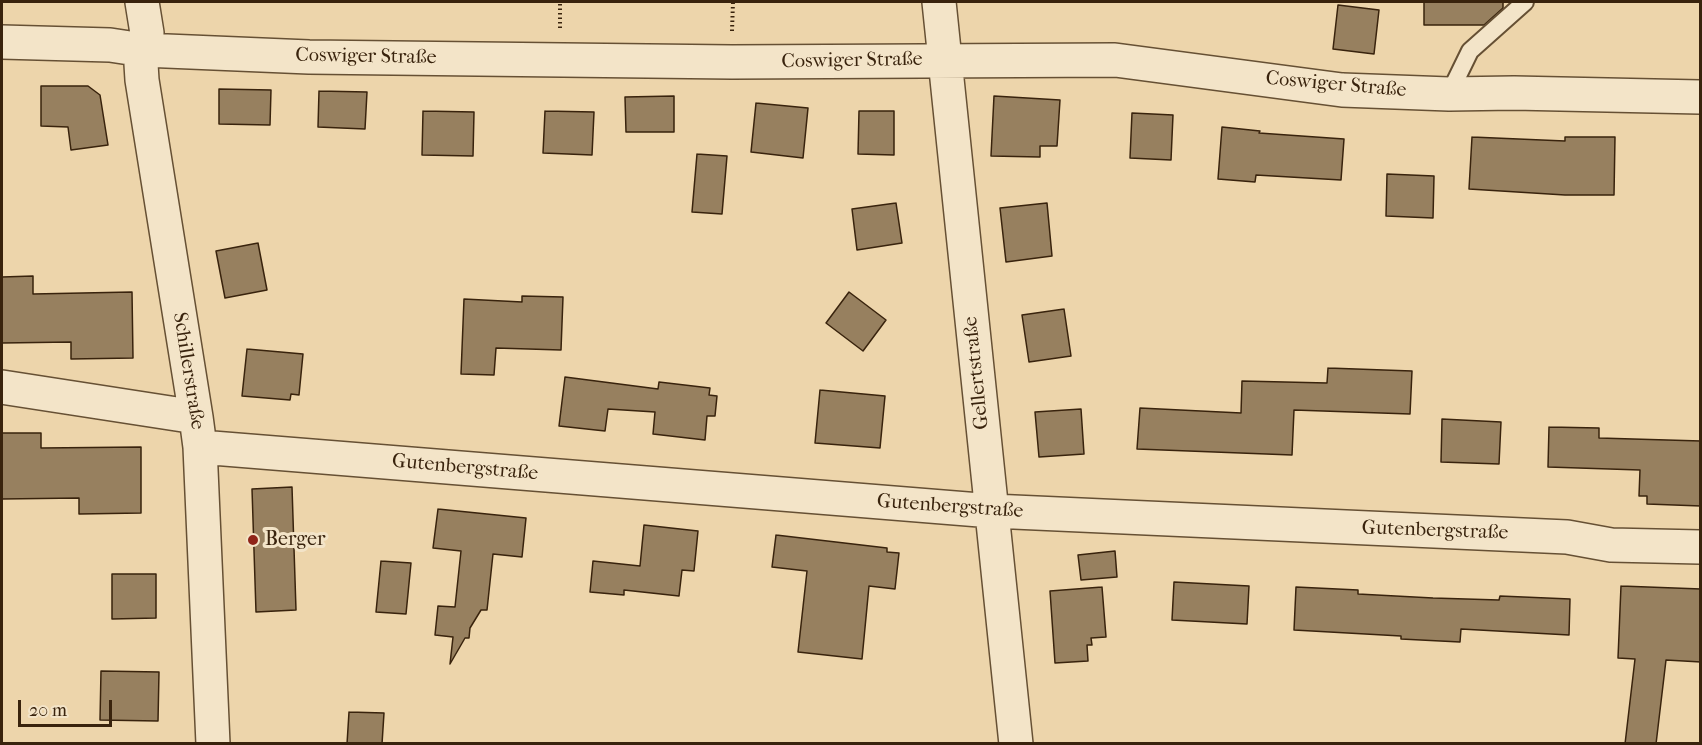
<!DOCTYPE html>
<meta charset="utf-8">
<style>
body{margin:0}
#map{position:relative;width:1702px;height:745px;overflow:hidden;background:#edd5ab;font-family:"IM FELL French Canon",serif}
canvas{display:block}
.frame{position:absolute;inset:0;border:3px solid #39230d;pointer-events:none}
.scale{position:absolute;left:18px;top:700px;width:94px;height:27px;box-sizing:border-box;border:3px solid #39230d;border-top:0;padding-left:8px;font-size:18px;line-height:21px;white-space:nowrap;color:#39230d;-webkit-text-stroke:4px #f3e4c8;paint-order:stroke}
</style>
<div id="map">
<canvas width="1702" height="745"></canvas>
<div class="frame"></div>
<div class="scale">20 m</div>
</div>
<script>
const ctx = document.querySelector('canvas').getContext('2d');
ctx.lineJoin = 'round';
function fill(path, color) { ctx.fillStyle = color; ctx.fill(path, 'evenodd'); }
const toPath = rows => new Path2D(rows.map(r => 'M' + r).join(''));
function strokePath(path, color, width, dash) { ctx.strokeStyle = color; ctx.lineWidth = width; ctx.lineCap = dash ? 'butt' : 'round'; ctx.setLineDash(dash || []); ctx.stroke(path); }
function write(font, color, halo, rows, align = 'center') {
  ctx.font = font + ' "IM FELL French Canon",serif'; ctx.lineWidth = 6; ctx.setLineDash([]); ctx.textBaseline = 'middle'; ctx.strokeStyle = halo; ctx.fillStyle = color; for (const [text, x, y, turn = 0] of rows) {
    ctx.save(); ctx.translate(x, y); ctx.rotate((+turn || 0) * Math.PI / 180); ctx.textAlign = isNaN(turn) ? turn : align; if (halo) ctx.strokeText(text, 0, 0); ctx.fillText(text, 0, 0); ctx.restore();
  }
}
const building = toPath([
 [1424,2,1503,2,1503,8,1484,25,1424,25,1424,2],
 [1338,5,1379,10,1374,54,1333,49,1338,5],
 [41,86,88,86,100,95,108,145,71,150,68,127,41,126,41,86],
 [219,89,271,90,270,125,219,124,219,89],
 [319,91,367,92,365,129,318,127,319,91],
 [674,96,674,132,626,132,625,97,674,96],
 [994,96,1060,100,1057,146,1040,146,1040,157,991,156,994,96],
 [756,103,808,108,803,158,751,152,756,103],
 [423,111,474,112,473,156,422,155,423,111],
 [545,111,594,112,592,155,543,153,545,111],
 [859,111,894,111,894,155,858,154,859,111],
 [1132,113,1173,115,1171,160,1130,158,1132,113],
 [1222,127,1260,131,1259,133,1344,139,1341,180,1256,175,1255,182,1218,179,1222,127],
 [1472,137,1565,141,1565,137,1615,137,1614,195,1565,195,1469,189,1472,137],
 [697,154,727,156,722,214,692,212,697,154],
 [1387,174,1434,176,1433,218,1386,216,1387,174],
 [896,203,902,243,857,250,852,209,896,203],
 [1047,203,1052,256,1006,262,1000,208,1047,203],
 [258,243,267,290,225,298,216,251,258,243],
 [33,276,33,294,132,292,133,358,71,359,71,342,2,343,2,277,33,276],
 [849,292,886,320,863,351,826,323,849,292],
 [522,296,563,297,561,350,496,348,494,375,461,374,464,299,522,302,522,296],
 [1064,309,1071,356,1029,362,1022,315,1064,309],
 [247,349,303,354,299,395,291,394,290,400,242,396,247,349],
 [1328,368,1412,371,1410,414,1294,410,1292,455,1137,449,1140,408,1241,413,1242,381,1327,383,1328,368],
 [565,377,658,389,659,382,710,388,709,395,717,396,715,416,707,416,705,440,653,434,655,412,608,409,605,431,559,426,565,377],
 [820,390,885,396,880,448,815,443,820,390],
 [1081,409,1084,454,1039,457,1035,412,1081,409],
 [1442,419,1501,422,1499,464,1441,462,1442,419],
 [1549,427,1599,428,1599,438,1701,441,1701,506,1647,504,1647,496,1639,496,1640,470,1548,467,1549,427],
 [2,433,41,433,41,448,141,447,141,513,79,514,79,498,2,499,2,433],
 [292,487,296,610,256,612,252,489,292,487],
 [438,509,526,518,522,557,493,554,487,610,481,610,470,628,469,638,465,638,450,664,453,637,435,635,438,606,455,607,461,551,433,548,438,509],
 [644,525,698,531,694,571,682,570,679,596,624,590,624,595,590,592,593,561,640,566,644,525],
 [776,535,887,548,887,552,899,553,895,589,869,586,862,659,798,652,807,571,772,567,776,535],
 [1115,551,1117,577,1081,580,1078,555,1115,551],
 [381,561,411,563,406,614,376,612,381,561],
 [112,574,156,574,156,618,112,619,112,574],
 [1174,582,1249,586,1247,624,1172,620,1174,582],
 [1621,586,1701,589,1701,662,1666,660,1656,744,1625,744,1635,659,1618,658,1621,586],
 [1102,587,1106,637,1091,638,1092,645,1087,645,1088,661,1055,663,1050,591,1102,587],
 [1296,587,1358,590,1358,594,1433,598,1499,600,1500,596,1570,599,1569,635,1461,629,1460,642,1401,639,1401,636,1294,630,1296,587],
 [101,671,159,672,158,721,100,720,101,671],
 [349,712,384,713,382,744,347,744,349,712]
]);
const path = toPath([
 [560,28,560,2],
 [732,31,733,2]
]);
const lane = toPath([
 [1449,94,1470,51,1525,2]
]);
const street = toPath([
 [142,2,147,33,141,64,142,80,196,417,200,447,213,744],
 [939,2,1016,744],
 [2,42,110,45,143,50,309,57,732,62,1115,60,1342,90,1449,94,1514,93,1700,97],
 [2,387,196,417],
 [200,447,992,511,1567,537,1611,545,1700,547]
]);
const markers = [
 [253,540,6,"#8f2418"]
];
const streetNames = [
 ["Coswiger Straße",366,57,1],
 ["Coswiger Straße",852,61,-1],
 ["Coswiger Straße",1336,85,5],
 ["Schillerstraße",188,371,81],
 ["Gellertstraße",977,373,-96],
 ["Gutenbergstraße",465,468,5],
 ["Gutenbergstraße",950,507,4],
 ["Gutenbergstraße",1435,531,2]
];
const poiNames = [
 ["Berger",265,540]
];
fill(building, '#97805f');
strokePath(building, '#39230d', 1.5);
strokePath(lane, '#665034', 20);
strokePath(street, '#665034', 36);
strokePath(path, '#39230d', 4, [1.5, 3]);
strokePath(lane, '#f3e4c8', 16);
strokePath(street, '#f3e4c8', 33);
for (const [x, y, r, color] of markers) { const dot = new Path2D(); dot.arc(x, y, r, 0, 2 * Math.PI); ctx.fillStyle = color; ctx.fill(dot); strokePath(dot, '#f3e4c8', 2); }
write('20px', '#39230d', '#f3e4c8', streetNames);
write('20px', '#39230d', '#f3e4c8', poiNames, 'left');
</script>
